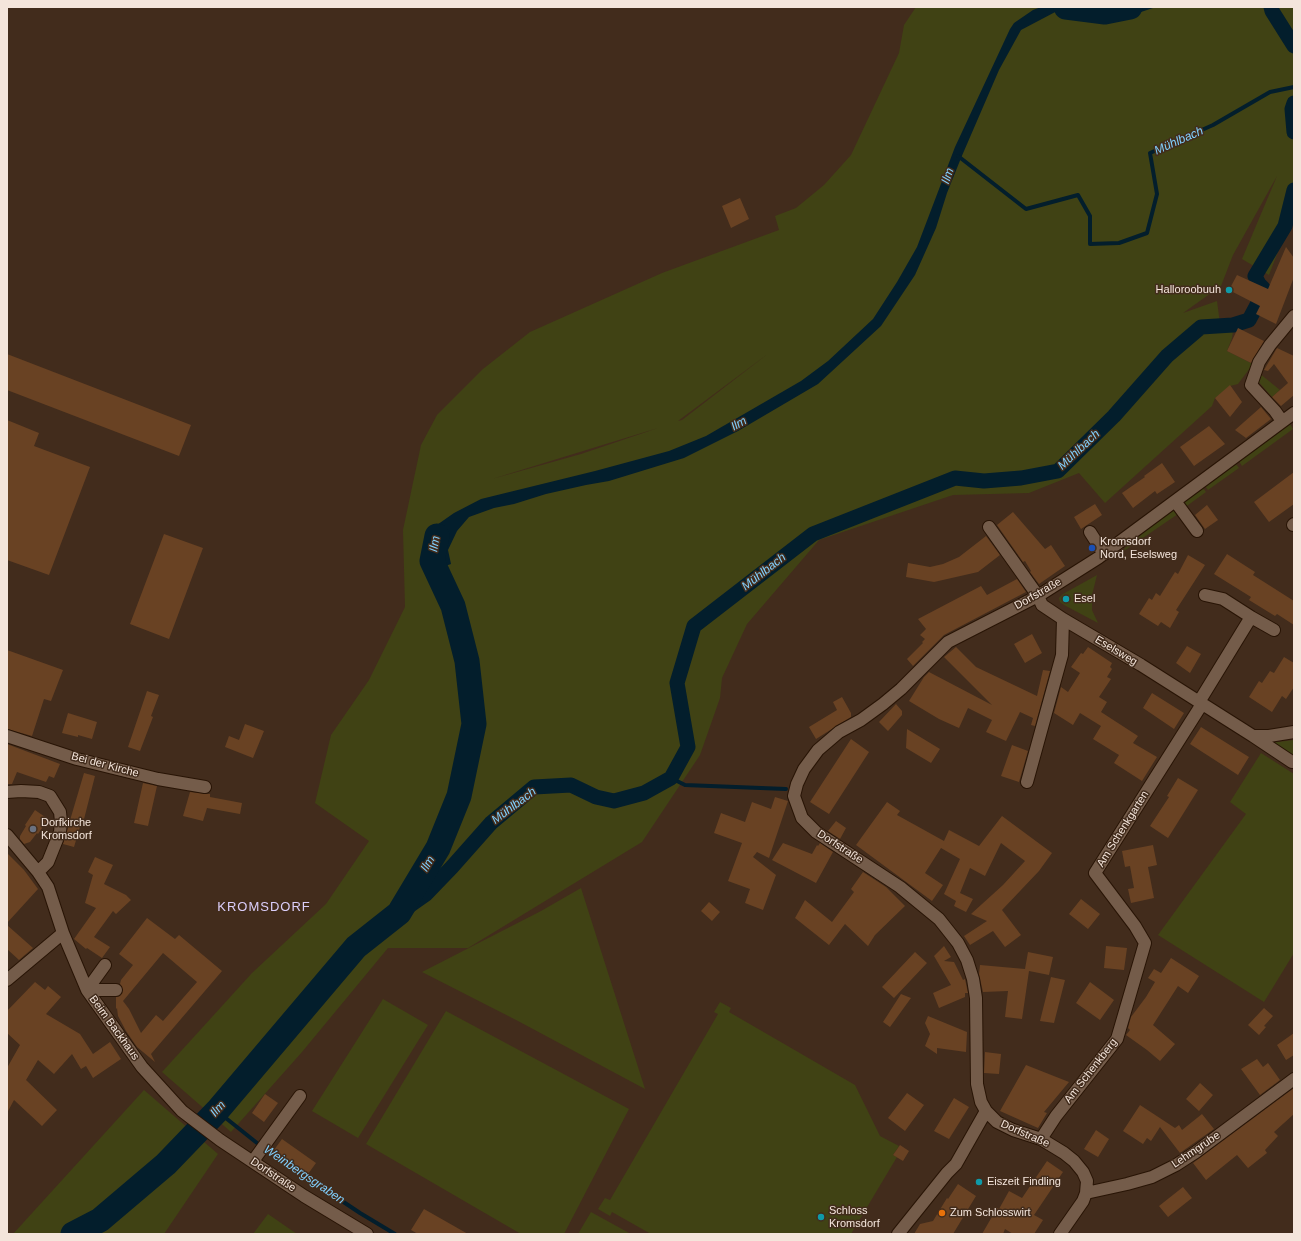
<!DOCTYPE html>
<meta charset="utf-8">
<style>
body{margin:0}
#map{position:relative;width:1301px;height:1241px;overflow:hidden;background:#422c1c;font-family:Helvetica,sans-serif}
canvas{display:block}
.frame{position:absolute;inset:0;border:8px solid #f4e5db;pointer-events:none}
</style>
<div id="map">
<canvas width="1301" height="1241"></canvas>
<div class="frame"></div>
</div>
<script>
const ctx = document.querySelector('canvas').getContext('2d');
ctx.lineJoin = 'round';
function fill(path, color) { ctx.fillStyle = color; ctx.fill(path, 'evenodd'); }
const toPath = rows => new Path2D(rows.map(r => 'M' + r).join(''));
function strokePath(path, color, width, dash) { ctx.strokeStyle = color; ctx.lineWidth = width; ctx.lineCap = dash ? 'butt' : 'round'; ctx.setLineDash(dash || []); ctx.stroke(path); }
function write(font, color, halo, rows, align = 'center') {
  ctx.font = font + ' Helvetica,sans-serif'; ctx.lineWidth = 3; ctx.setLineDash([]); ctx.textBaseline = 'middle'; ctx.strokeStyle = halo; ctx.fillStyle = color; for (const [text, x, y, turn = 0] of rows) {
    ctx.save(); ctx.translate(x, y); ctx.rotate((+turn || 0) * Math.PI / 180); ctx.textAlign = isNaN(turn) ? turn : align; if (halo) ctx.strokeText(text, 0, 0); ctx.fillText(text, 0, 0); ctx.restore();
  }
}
const green = toPath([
 [916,7,1294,7,1294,210,1269,275,1242,259,1277,176,1233,255,1221,286,1183,313,1217,301,1221,331,1233,331,1232,338,1227,351,1253,364,1238,384,1230,386,1215,398,1212,406,1105,503,1079,473,1029,493,953,495,819,540,747,624,722,678,720,698,700,755,642,842,468,948,388,948,302,1052,231,1132,162,1072,252,973,326,904,369,841,315,803,331,735,369,680,405,607,403,530,421,445,437,415,483,369,530,332,662,273,779,230,775,216,796,208,824,185,851,155,899,53,904,25],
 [769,353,682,420,678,421],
 [658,428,581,454,492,479],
 [1259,373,1280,390,1272,397,1257,380],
 [1290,424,1293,429,1242,466,1239,461],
 [1236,464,1239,468,1208,490,1205,486],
 [1203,488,1206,492,1184,508,1181,503],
 [1174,509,1178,514,1115,557,1144,531],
 [1097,575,1092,595,1092,610,1098,623,1064,605,1060,602,1059,598,1063,594],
 [1294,740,1294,758,1269,743],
 [1261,753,1294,774,1294,953,1264,1002,1158,935,1246,814,1230,802],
 [581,888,645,1089,518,1021,422,972,541,911],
 [383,999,428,1025,358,1138,312,1111],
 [720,1002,731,1008,729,1012,855,1085,880,1136,899,1146,893,1155,897,1157,851,1234,651,1234,612,1212,610,1216,598,1209,605,1198,610,1200,718,1014,714,1012],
 [446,1011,629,1109,564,1234,521,1234,366,1144],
 [144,1090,218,1154,164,1234,13,1234],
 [591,1212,631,1234,578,1234],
 [268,1214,297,1234,253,1234]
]);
const water = toPath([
 [1041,7,1074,7,1059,10,1021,30,999,70,961,158,947,193,936,228,915,275,881,326,818,384,738,431,684,458,609,481,586,485,546,494,514,504,494,508,469,517,457,531,448,550,451,564,431,571,428,557,434,527,454,513,481,499,595,471,669,451,706,436,801,381,828,361,873,319,897,282,917,247,955,147,1010,29,1014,23,1033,10],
 [1084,7,1098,8,1156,7,1135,14,1110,15,1095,14]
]);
const stream = toPath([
 [958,156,1026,209,1078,195,1090,216,1090,244,1119,243,1147,233,1157,194,1150,153,1213,125,1270,92,1294,87],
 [671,778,685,785,786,789],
 [217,1111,267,1151,360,1213,395,1234]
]);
const canal = toPath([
 [1271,7,1272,11,1294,46],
 [1294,103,1292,109,1294,132],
 [1264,294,1263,288,1259,284,1255,276,1285,226,1294,190],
 [399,913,426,894,452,867,491,823,534,787,571,785,596,797,614,801,644,793,671,778,688,747,677,683,694,626,813,534,955,478,984,481,1021,478,1058,471,1114,416,1167,356,1201,327,1233,325,1249,320,1257,305]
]);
const river = toPath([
 [1066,7,1105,12,1130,7],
 [73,1234,100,1220,166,1164,217,1111,356,947,399,913,438,848,459,796,474,724,467,661,453,606,432,561,437,536]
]);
const building = toPath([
 [740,198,749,219,731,228,722,206],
 [1286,247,1294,258,1294,277,1276,324,1256,314,1260,306,1229,290,1237,275,1268,289],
 [1238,328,1264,341,1251,363,1227,351],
 [1277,348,1294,356,1294,395,1281,406,1272,397,1288,383,1274,364,1268,371,1264,370],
 [7,354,191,425,179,456,7,390],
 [1230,385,1242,402,1230,417,1215,398],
 [1261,407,1271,419,1246,438,1235,430],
 [7,420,39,433,34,446,90,467,49,575,7,560],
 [1209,426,1225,444,1194,466,1180,447],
 [1162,463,1175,482,1157,494,1155,491,1133,508,1122,493,1145,477,1144,476],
 [1294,472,1294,504,1269,522,1254,502],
 [1095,504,1102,515,1081,529,1074,517],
 [1207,505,1218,520,1205,529,1195,515],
 [1013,512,1045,549,1051,545,1065,566,1039,584,1030,572,1031,571,1025,561,1023,562,1021,559,997,525],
 [164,534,203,548,169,639,130,624],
 [986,536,1000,555,978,572,934,582,906,577,908,563,930,567,943,564,959,557],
 [1227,554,1255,572,1253,575,1294,601,1294,625,1277,614,1275,616,1249,600,1251,597,1214,574],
 [1188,555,1205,565,1176,610,1179,612,1170,628,1161,622,1158,626,1139,614,1149,598,1152,600,1156,593,1160,596,1175,572,1178,574],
 [1017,579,1026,592,944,635,913,666,907,659,923,643,922,642,925,639,920,635,926,629,918,619,981,586,987,595],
 [1032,634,1042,653,1025,663,1014,644],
 [1187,646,1201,654,1190,673,1176,663],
 [956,647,976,667,1037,696,1043,670,1050,671,1035,726,1031,725,1033,718,1020,712,1006,741,986,732,992,720,968,708,959,728,939,719,909,701,924,677,929,672,992,705,944,657],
 [1088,647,1112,663,1110,667,1112,669,1107,677,1111,679,1099,697,1107,702,1101,712,1138,736,1133,743,1157,757,1142,781,1114,763,1119,755,1093,739,1101,726,1080,713,1073,725,1054,713,1061,687,1068,692,1080,673,1071,667,1081,653,1083,654],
 [7,650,63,670,51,701,44,699,32,736,7,729],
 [1284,657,1294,663,1294,687,1286,699,1282,696,1272,712,1249,697,1259,681,1262,683,1270,671,1274,673],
 [147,691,159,695,151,716,153,717,140,751,128,747],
 [1152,693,1184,713,1174,729,1143,708],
 [842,697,851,713,851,717,816,739,809,727,837,710,833,702],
 [896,704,902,711,902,715,888,731,879,722],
 [68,713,97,722,92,739,78,735,78,737,62,733],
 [245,724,264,731,253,758,225,747,229,736,239,740],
 [1201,727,1249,757,1238,775,1190,744],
 [907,729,940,749,931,763,906,748],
 [851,739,869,752,829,814,810,802],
 [7,744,60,764,54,778,49,776,46,782,17,772,12,784,7,784],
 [1012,745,1028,751,1019,782,1001,776],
 [84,773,95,776,82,827,80,827,74,847,63,844],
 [1178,778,1198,790,1168,838,1150,826,1169,797,1167,796],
 [143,783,157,786,148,826,134,823],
 [190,792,208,794,210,794,210,797,242,803,240,814,207,808,203,821,183,816],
 [775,797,788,801,769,858,757,852,753,857,776,875,763,910,745,903,750,889,728,881,742,843,714,833,721,813,745,822,752,802,771,809],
 [887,802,900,811,897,815,944,841,949,830,979,846,1002,816,1052,853,1039,871,1002,910,1021,935,1005,947,993,931,970,945,964,936,987,921,971,914,1003,885,1025,861,1001,843,985,876,970,868,960,893,973,899,966,912,954,906,956,901,944,894,960,859,941,848,925,873,943,885,932,901,856,845],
 [35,810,48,819,38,834,37,833,30,842,24,844,20,839,20,836,26,826,25,825],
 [836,821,846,828,840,839,828,831],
 [783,843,812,854,817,845,818,846,820,843,833,852,816,883,772,860],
 [1153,845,1157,865,1148,867,1154,898,1131,903,1128,889,1134,888,1130,866,1125,867,1122,851],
 [7,853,24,870,38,889,7,923],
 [95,857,113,865,104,884,126,895,131,900,116,914,113,911,94,937,110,947,102,958,87,948,86,949,74,939,96,908,85,903,93,875,88,872],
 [863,872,886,887,905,906,875,935,868,946,845,924,829,945,795,918,805,900,832,922,854,892,851,889],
 [1081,899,1100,914,1088,929,1069,914],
 [709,902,720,912,712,921,701,911],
 [147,918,175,939,179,935,222,971,151,1054,155,1062,137,1047,126,1031,118,1016,117,1008,116,1009,116,997,120,996,123,990,120,984,121,980,133,965,119,954],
 [163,953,197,982,163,1021,156,1015,141,1033,129,1009,123,1001],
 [7,925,33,948,19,960,7,949],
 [944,946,951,957,944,961,954,962,963,980,965,979,968,993,965,993,965,997,939,1008,933,993,951,985,934,956],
 [1106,946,1127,948,1124,970,1104,968],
 [915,952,927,963,894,998,882,987],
 [1028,952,1053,957,1049,975,1029,971,1022,1019,1005,1017,1008,991,983,992,979,974,980,965,1025,969],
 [1171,958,1199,976,1188,993,1178,986,1153,1025,1175,1044,1160,1061,1147,1050,1126,1035,1130,1030,1128,1028,1131,1017,1146,997,1155,982,1148,978,1154,969,1161,973],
 [1051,977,1065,980,1054,1023,1040,1021],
 [35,982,45,990,48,986,61,997,46,1014,80,1034,93,1054,110,1042,121,1059,93,1078,86,1066,81,1069,72,1054,54,1074,38,1060,26,1080,57,1110,42,1126,14,1100,7,1113,7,1068,20,1045,7,1033,7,1011],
 [1090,982,1114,1000,1100,1020,1076,1003],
 [901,994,911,998,890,1027,883,1022],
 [1264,1008,1273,1016,1264,1026,1266,1027,1259,1035,1248,1025],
 [928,1016,967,1032,966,1052,937,1048,937,1054,925,1046,930,1034,925,1023],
 [1294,1033,1294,1055,1286,1060,1277,1045],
 [985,1052,1001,1054,999,1074,984,1073],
 [1257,1059,1263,1067,1268,1063,1280,1080,1260,1095,1241,1069],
 [1026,1065,1069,1082,1044,1112,1047,1113,1038,1128,1000,1111],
 [1200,1083,1213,1095,1199,1111,1186,1099],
 [1294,1088,1294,1114,1274,1132,1278,1136,1265,1150,1267,1153,1248,1168,1237,1155,1206,1180,1193,1163],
 [907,1093,924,1105,905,1131,888,1118],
 [265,1094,278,1103,264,1122,252,1113],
 [954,1098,969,1107,949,1139,934,1131],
 [1140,1105,1175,1128,1179,1125,1182,1130,1202,1114,1214,1129,1180,1153,1160,1127,1151,1141,1147,1138,1143,1144,1123,1131],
 [1096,1130,1109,1139,1098,1157,1084,1149],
 [282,1139,316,1163,308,1174,274,1150],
 [900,1145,909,1151,903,1161,893,1155],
 [1047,1161,1063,1172,1034,1215,1043,1220,1034,1234,1013,1234,1005,1229,1003,1234,982,1234,997,1208,999,1209,1009,1191,1022,1198],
 [958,1184,976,1196,953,1234,914,1234,920,1224,933,1221,947,1198,948,1199],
 [1183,1187,1192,1198,1168,1217,1159,1206],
 [424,1209,468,1234,418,1234,411,1230]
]);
const minor = toPath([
 [1282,421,1275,411,1251,385,1259,362,1270,345,1294,316],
 [1175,501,1197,531],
 [1293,525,1294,524],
 [989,527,1038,596,1042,605,1063,619,1141,665,1253,736,1269,736,1294,732],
 [1090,532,1104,554],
 [1251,617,1274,630],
 [1199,702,1251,617,1223,599,1205,595],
 [7,736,77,759,158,779,205,787],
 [1253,736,1292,762],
 [1027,782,1062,655,1063,619],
 [7,792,21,791,39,792,50,796,60,812,61,822,60,832,48,862,38,872],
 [7,835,38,872,48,887,63,933,87,990,142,1067,182,1111,220,1140,304,1196,367,1234],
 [7,980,63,933],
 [87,990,105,965],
 [87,990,116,990],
 [1041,1139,1056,1116,1117,1039,1145,943,1135,926,1095,873,1202,704],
 [253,1161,300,1096],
 [1086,1193,1127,1184,1152,1177,1176,1165,1196,1152,1294,1079],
 [898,1234,947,1173,956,1164,986,1111],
 [1060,1234,1083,1201,1086,1193,1087,1181,1083,1172,1074,1161,1064,1153,1041,1139,1013,1130,997,1122,986,1111,981,1102,977,1084,976,998,973,979,967,960,958,943,939,919,900,887,816,832,802,818,794,796,797,784,804,769,818,750,839,732,861,720,883,704,901,689,948,642,1038,596,1098,558,1294,413]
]);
const markers = [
 [1229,290,4,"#0f9aa8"],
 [1092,548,4,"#1a4fb4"],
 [1066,599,4,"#0f9aa8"],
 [33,829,4,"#6b7280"],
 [979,1182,4,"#0f9aa8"],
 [942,1213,4,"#e8710a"],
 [821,1217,4,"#0f9aa8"]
];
const poiNames = [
 ["Halloroobuuh",1221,290,"right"],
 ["Kromsdorf",1100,542],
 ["Nord, Eselsweg",1100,555],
 ["Esel",1074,599],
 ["Dorfkirche",41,823],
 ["Kromsdorf",41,836],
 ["Eiszeit Findling",987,1182],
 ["Schloss",829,1211],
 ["Kromsdorf",829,1224],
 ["Zum Schlosswirt",950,1213]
];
const streetNames = [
 ["Dorfstraße",1038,594,-30],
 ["Eselsweg",1116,651,31],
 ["Bei der Kirche",105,765,15],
 ["Am Schenkgarten",1123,829,-58],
 ["Dorfstraße",840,847,33],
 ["Beim Backhaus",114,1028,54],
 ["Am Schenkberg",1091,1071,-52],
 ["Dorfstraße",1025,1134,24],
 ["Lehmgrube",1196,1150,-34],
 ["Dorfstraße",273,1175,34]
];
const waterNames = [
 ["Mühlbach",1179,141,-24],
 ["Ilm",948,176,-71],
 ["Ilm",739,424,-29],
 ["Mühlbach",1079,450,-43],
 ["Ilm",435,544,-80],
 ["Mühlbach",764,572,-38],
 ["Mühlbach",514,806,-37],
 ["Ilm",428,864,-59],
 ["Ilm",218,1109,-48],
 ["Weinbergsgraben",304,1175,34]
];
const quarterNames = [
 ["KROMSDORF",264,907]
];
fill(green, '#404214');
fill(water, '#031e2c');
strokePath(stream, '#031e2c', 4);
strokePath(canal, '#031e2c', 15);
strokePath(river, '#031e2c', 25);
fill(building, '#694223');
strokePath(minor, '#281405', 14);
strokePath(minor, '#745c4a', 12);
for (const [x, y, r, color] of markers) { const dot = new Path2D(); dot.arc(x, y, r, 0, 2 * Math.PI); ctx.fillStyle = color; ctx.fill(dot); strokePath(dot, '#422c1c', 1.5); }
write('11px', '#f4e5db', '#422c1c', poiNames, 'left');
write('11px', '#f4e5db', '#422c1c', streetNames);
write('italic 12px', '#81d0fe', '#422c1c', waterNames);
ctx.letterSpacing = '1px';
write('13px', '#dbcef9', '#422c1c', quarterNames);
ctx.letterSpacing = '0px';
</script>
